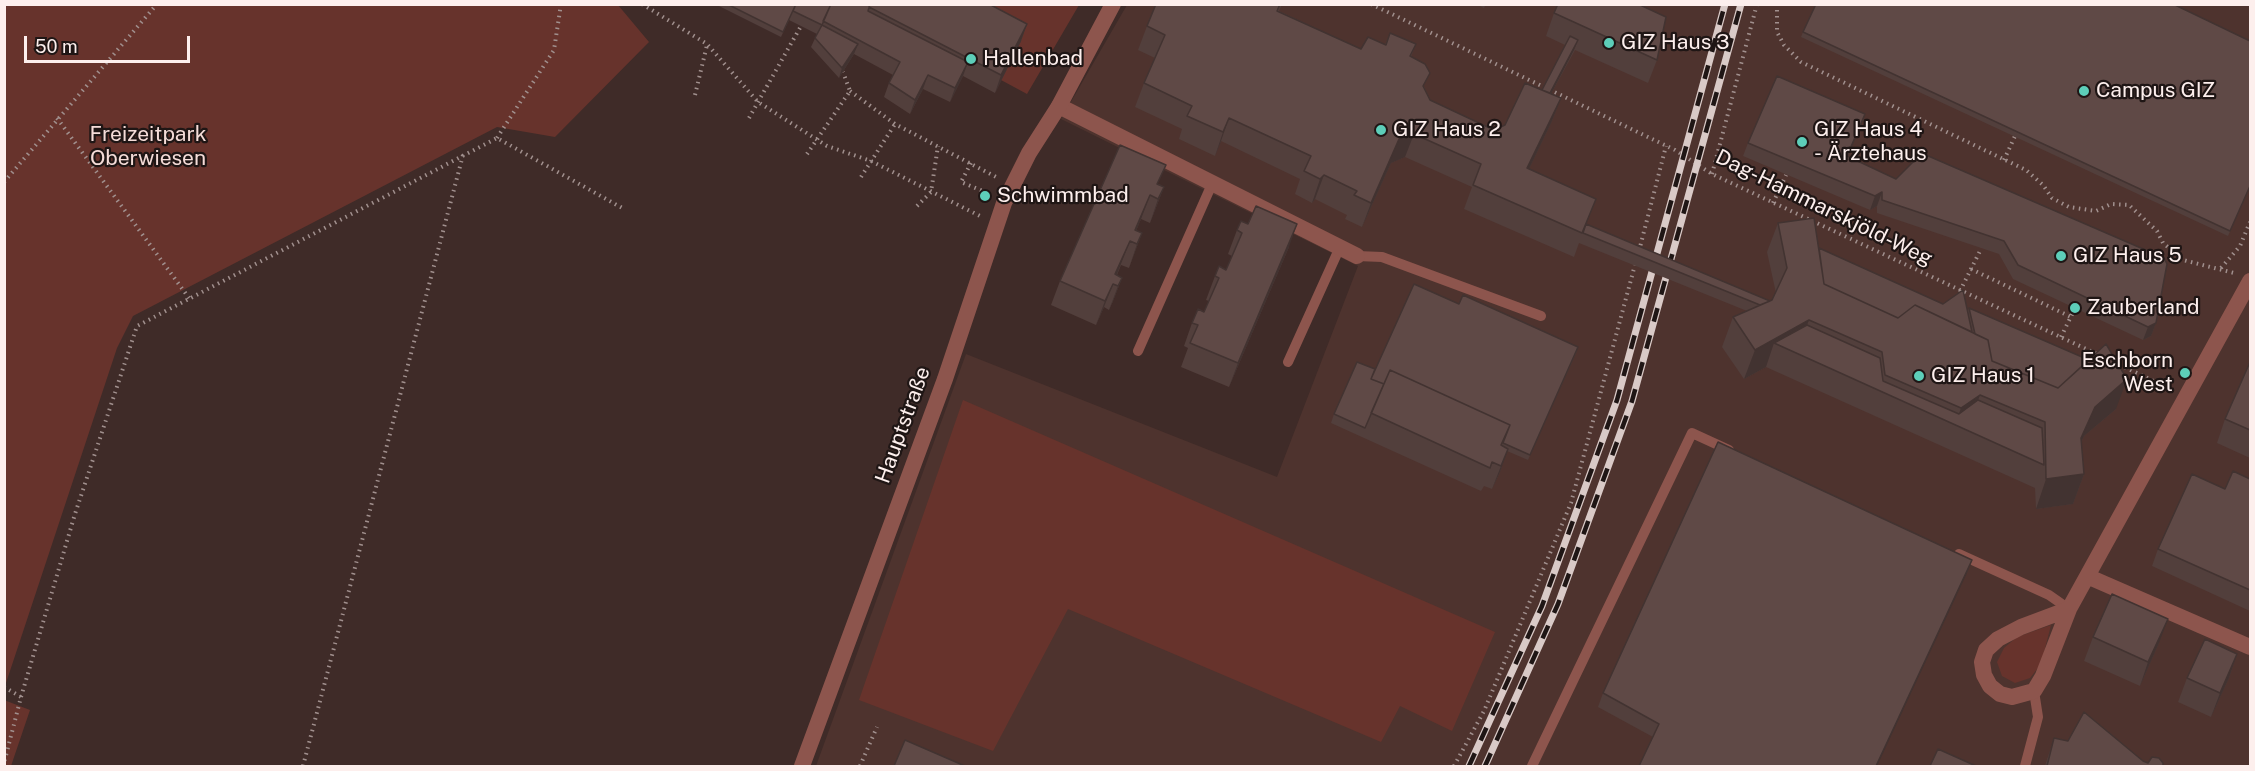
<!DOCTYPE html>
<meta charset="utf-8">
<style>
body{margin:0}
#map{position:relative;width:2255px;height:771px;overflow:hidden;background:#3f2b28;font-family:"Public Sans",sans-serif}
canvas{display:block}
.frame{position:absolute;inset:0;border:6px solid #fdefed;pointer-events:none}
.scale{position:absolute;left:24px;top:36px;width:166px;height:27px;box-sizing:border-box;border:3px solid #fdefed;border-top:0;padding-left:8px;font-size:18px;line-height:21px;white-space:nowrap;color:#fdefed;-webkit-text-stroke:4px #1f1615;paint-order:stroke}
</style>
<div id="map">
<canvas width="2255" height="771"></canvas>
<div class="frame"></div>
<div class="scale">50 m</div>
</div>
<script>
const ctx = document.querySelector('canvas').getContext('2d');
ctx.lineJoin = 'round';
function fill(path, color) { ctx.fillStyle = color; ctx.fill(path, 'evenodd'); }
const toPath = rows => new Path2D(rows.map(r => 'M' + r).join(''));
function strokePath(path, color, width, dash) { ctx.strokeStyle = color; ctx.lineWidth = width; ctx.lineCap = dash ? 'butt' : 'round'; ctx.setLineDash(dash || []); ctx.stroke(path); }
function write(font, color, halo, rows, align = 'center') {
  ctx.font = font + ' "Public Sans",sans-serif'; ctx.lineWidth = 4.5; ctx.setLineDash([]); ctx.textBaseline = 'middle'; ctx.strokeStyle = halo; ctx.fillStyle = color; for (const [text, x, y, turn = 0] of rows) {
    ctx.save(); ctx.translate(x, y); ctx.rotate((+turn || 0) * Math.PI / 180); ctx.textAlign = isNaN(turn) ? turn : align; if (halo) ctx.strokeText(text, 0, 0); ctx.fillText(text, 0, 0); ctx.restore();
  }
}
const built = toPath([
 [1127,5,2250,5,2250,766,816,766,966,354,1277,477,1358,266,1061,119]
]);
const green = toPath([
 [4,5,618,5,649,42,555,137,497,127,133,316,117,348,5,686],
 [994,5,1079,5,1027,94,1001,80,1021,41,984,23],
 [963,400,1495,632,1452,731,1400,706,1381,742,1068,609,993,751,859,700],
 [2051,625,2041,664,2030,678,2015,683,2002,676,1997,662,2004,648,2017,637],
 [4,700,30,710,11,766,5,766]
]);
const path = toPath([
 [642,4,707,44,758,102,827,146,871,161,980,216],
 [1371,4,1675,150,1712,174,2099,355],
 [1777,4,1777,32,1784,45,1801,62,2026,170,2043,185,2052,198,2069,207,2096,211,2111,204,2129,205,2157,231,2163,243,2183,260,2234,273],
 [850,91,895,124,998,178],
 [695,95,707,45],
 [57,118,189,298],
 [749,118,801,26],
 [497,138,554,50,561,4],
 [807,154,850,91,843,72],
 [2004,160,2015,136],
 [971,163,961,182,990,194],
 [1712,174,1757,4],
 [861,177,895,124],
 [4,182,157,4],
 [1773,203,1786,175],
 [917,206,931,192,938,146],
 [1639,251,1666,146],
 [2221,268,2240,246,2250,222],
 [1971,269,2071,317],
 [1960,291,1981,249],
 [2061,337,2075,308],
 [2114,362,2170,389],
 [4,687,21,697,4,763],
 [21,697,75,514,137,326,497,138,624,209],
 [303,766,463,155],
 [860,766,877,727],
 [1454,766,1484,711,1571,503,1636,261]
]);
const service = toPath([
 [1357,256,1382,257,1541,316],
 [1138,351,1212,184],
 [1288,362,1340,247],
 [1959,554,2049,595,2069,609],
 [1532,766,1692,433,1729,450],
 [2025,766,2038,717,2034,691]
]);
const minor = toPath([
 [1059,106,1357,256],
 [2089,577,2250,647],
 [2069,609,2021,627,1998,639,1986,650,1982,662,1984,675,1990,686,2000,694,2012,697,2034,691,2043,676,2069,609,2250,281]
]);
const tertiary = toPath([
 [802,766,945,379,1004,203,1029,153,1059,106,1113,4]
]);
const rail = toPath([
 [1469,766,1542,606,1617,400,1725,4],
 [1485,766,1558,604,1632,401,1741,4]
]);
const wall = toPath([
 [715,4,994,4,993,6,1027,24,1021,41,995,93,963,76,950,102,923,89,910,114,884,97,889,83,893,75,854,54,839,78,811,47,817,34,789,20,781,37],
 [1156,4,1282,4,1279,11,1361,49,1385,45,1390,33,1416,44,1411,57,1430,100,1494,130,1505,125,1542,90,1565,45,1546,36,1554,13,1657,60,1648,83,1575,50,1551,94,1561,98,1552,121,1529,169,1586,224,1770,301,1772,300,1776,293,1767,252,1778,223,1819,248,1943,304,1967,313,1969,308,2116,409,2084,436,2081,443,2084,474,2073,504,2036,509,2035,488,1766,367,1744,379,1722,347,1733,317,1747,311,1579,243,1574,257,1464,209,1472,187,1405,157,1391,163,1362,227,1345,219,1347,215,1315,199,1312,203,1295,194,1300,179,1221,141,1215,156,1179,139,1182,129,1135,107,1144,83,1155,58,1138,50,1147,26],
 [1476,4,1486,4,1484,8],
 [1803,32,2250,187,2228,236,1801,37],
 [1865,114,1848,157,2156,323,2151,336,2143,340,2013,279,1999,254,1877,213,1877,206,1870,210,1743,156,1748,143],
 [1159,184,1164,187,1150,223,1141,219,1136,231,1142,233,1133,257,1129,268,1121,265,1117,275,1122,278,1113,301,1109,310,1104,307,1096,325,1051,305,1060,281],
 [1237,230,1289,247,1229,387,1181,367,1188,348,1184,346,1192,323,1204,312,1209,301,1206,300,1215,276,1226,270,1232,256,1228,254],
 [1459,304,1577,351,1528,460,1507,451,1500,472,1492,489,1484,486,1481,491,1331,423,1334,414,1375,369],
 [2250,362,2250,458,2217,443,2225,419],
 [2250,479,2250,611,2152,566,2158,549,2225,489],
 [1972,560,1967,573,1653,737,1598,707,1603,693],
 [2093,637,2159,643,2140,686,2084,661],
 [2237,654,2229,678,2211,717,2178,702,2187,678],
 [2054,738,2143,761,2163,766,2045,766]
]);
const shadedWall = toPath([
 [1027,24,1021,41,995,93,1001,75],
 [1578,40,1574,50,1539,117,1543,107],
 [858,44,854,54,839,78,842,68],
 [968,62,963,76,950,102,955,88],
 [928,75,923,89,910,114,915,100],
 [1561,98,1552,121,1518,192,1527,168],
 [1865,114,1860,128,1842,170,1847,156],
 [1229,118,1221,141,1215,156,1223,132],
 [1414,134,1405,157,1391,163,1362,227,1371,203,1399,139],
 [1324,175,1315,199,1312,203,1320,179],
 [1164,187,1155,210,1150,223,1158,199],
 [1882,192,1877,206,1870,210,1875,196],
 [1150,195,1141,219,1131,242,1135,230],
 [1297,224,1289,247,1229,387,1238,363],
 [1142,233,1133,257,1129,268,1137,244],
 [1130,241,1104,307,1096,325,1115,274],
 [1122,278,1113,301,1109,310,1118,286],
 [1809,320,1798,349,1774,343,1766,367,1744,379,1755,350],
 [2156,323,2151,336,2143,340,2148,327],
 [2127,379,2116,409,2084,436,2070,468,2081,438,2095,407],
 [1980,395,1969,424,1955,425,1961,408],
 [1508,449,1500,472,1492,489,1501,466],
 [2084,474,2073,504,2036,509,2046,479],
 [1972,560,1967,573,1877,766,1876,766],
 [2168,619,2159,643,2140,686,2148,662],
 [2237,654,2229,678,2211,717,2220,693]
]);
const building = toPath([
 [727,4,796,4,783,32,727,4],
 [796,4,831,4,822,25,858,44,842,68,815,38,822,25,793,11,796,4],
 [831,4,870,4,868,11,968,62,955,88,928,75,915,100,889,83,900,62,823,21,831,4],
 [870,4,989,4,1027,24,1001,75,869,7,870,4],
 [1156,4,1280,4,1277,11,1361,49,1368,37,1386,45,1390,33,1416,44,1410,56,1425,64,1430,73,1423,86,1430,100,1494,130,1505,125,1525,83,1561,98,1527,168,1596,199,1582,233,1473,185,1481,164,1414,134,1399,139,1371,203,1354,195,1357,191,1324,175,1320,179,1304,171,1311,156,1229,118,1223,132,1187,116,1192,106,1144,83,1165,35,1147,26,1156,4],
 [1558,4,1638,4,1666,17,1657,60,1554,13,1558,4],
 [1816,4,2173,4,2250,41,2250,186,2230,231,1803,32,1816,4],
 [1570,36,1578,40,1550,93,1542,90,1570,36],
 [1777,76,1865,114,1847,156,1896,179,1919,156,1926,155,2164,258,2167,264,2156,323,2148,327,2018,265,2004,241,1882,200,1882,192,1875,196,1748,143,1777,76],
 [1120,145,1166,165,1157,184,1164,187,1158,199,1150,195,1135,230,1142,233,1137,244,1130,241,1115,274,1122,278,1118,286,1113,284,1105,301,1060,281,1120,145],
 [1256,206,1297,224,1238,363,1190,343,1198,325,1192,323,1198,309,1204,312,1219,278,1215,276,1219,266,1226,270,1242,233,1237,230,1241,221,1248,224,1256,206],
 [1814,218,1824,284,1898,318,1915,305,1988,340,1992,361,2058,388,2106,344,2127,379,2095,407,2081,438,2084,474,2046,479,2045,422,1980,395,1961,408,1885,375,1882,352,1809,320,1755,350,1733,317,1772,300,1787,268,1778,223,1814,218],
 [1586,224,1770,301,1760,305,1583,233,1586,224],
 [1819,248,1943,304,1963,290,1972,332,1915,305,1898,318,1824,284,1819,248],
 [1414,284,1459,304,1463,295,1578,347,1530,455,1503,443,1510,425,1390,370,1384,384,1371,379,1414,284],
 [1969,308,2089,360,2058,388,1992,361,1988,340,1975,334,1969,308],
 [1807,325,1880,358,1883,381,1959,414,1978,400,2042,428,2044,465,1774,343,1807,325],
 [1357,362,1375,369,1371,379,1384,384,1365,428,1334,414,1357,362],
 [2250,362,2250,430,2225,419,2250,362],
 [1390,370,1510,425,1501,445,1508,449,1501,466,1492,462,1490,468,1371,413,1390,370],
 [1718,442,1972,560,1876,766,1639,766,1659,724,1603,693,1718,442],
 [2233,471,2250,479,2250,590,2158,549,2192,474,2225,489,2233,471],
 [2112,594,2168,619,2148,662,2093,637,2112,594],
 [2205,639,2237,654,2220,693,2187,678,2205,639],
 [2084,712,2143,761,2148,763,2152,757,2159,758,2163,763,2163,766,2047,766,2054,738,2068,741,2084,712],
 [905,740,965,766,894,766,905,740],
 [1938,749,1976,766,1930,766,1938,749]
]);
const markers = [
 [1609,43,6,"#5dceb9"],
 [971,59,6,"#5dceb9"],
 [2084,91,6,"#5dceb9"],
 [1381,130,6,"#5dceb9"],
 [1802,142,6,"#5dceb9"],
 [985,196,6,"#5dceb9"],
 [2061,256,6,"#5dceb9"],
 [2075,308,6,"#5dceb9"],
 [2185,373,6,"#5dceb9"],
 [1919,376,6,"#5dceb9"]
];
const poiNames = [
 ["GIZ Haus 3",1621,43],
 ["Hallenbad",983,59],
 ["Campus GIZ",2096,91],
 ["GIZ Haus 2",1393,130],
 ["GIZ Haus 4",1814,130],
 ["- Ärztehaus",1814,154],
 ["Schwimmbad",997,196],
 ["GIZ Haus 5",2073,256],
 ["Zauberland",2087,308],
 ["Eschborn",2173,361,"right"],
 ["West",2173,385,"right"],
 ["GIZ Haus 1",1931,376]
];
const parkNames = [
 ["Freizeitpark",148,135],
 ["Oberwiesen",148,159]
];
const streetNames = [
 ["Dag-Hammarskjöld-Weg",1824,208,26],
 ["Hauptstraße",903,425,-70]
];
fill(built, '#4e332e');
fill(green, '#67332c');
strokePath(path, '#a1908e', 4, [1.5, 4.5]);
strokePath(service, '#8d554d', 10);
strokePath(minor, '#8d554d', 16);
strokePath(tertiary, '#8d554d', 16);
strokePath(rail, '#d9cac7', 7);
strokePath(rail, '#1f1615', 4.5, [14]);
fill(wall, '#523f3c');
fill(shadedWall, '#423331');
fill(building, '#5f4946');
strokePath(building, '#423331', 1.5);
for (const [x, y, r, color] of markers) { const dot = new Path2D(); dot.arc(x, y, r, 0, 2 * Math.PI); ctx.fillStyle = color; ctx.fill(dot); strokePath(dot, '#1f1615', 2); }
write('21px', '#fdefed', '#1f1615', poiNames, 'left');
write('21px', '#f5dcd8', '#1f1615', parkNames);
write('21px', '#fdefed', '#1f1615', streetNames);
</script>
